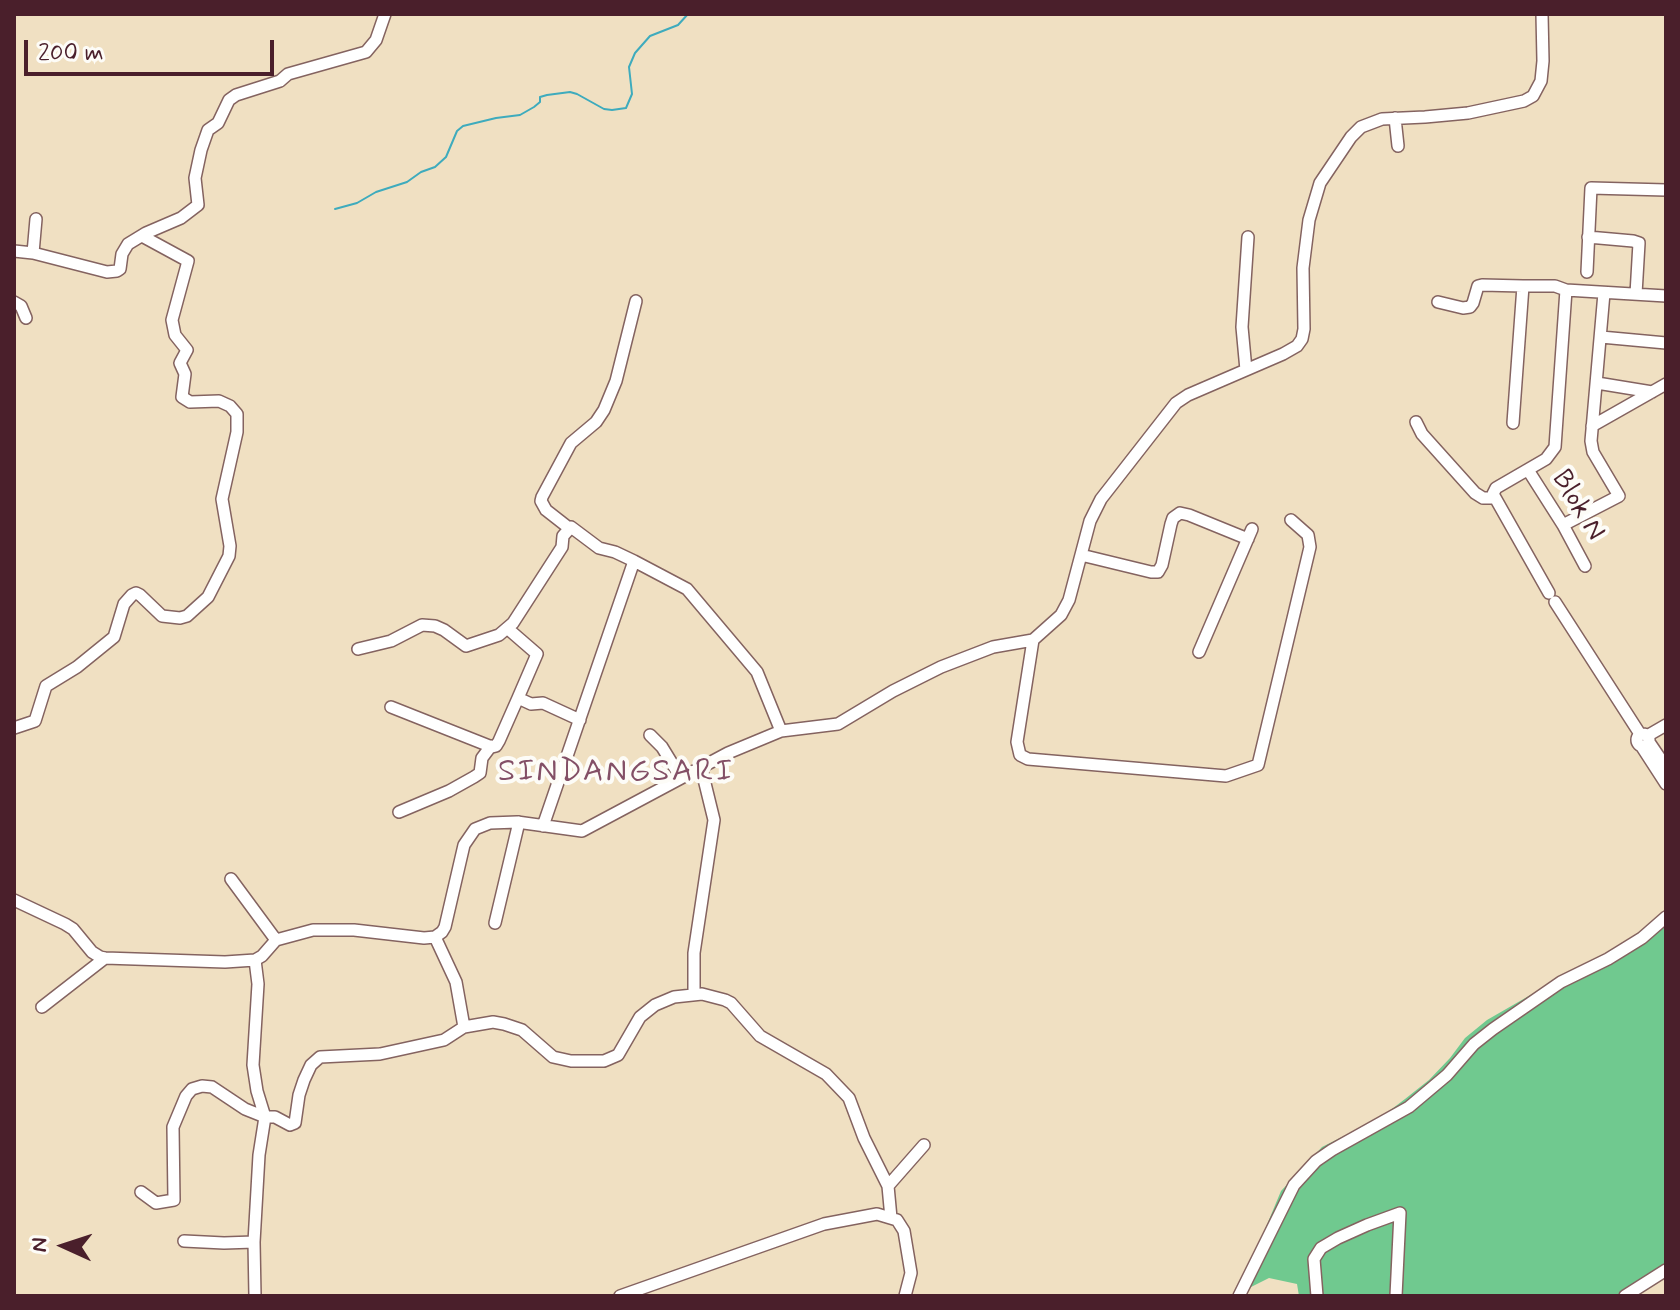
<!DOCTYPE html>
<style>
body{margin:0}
#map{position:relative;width:1680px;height:1310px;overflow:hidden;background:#f0e0c2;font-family:Mynerve,sans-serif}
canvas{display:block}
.frame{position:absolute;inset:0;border:16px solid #4a1f2b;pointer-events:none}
.north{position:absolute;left:24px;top:1206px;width:80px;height:80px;-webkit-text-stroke:6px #fdfcf7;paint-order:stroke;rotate:273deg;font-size:22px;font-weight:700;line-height:32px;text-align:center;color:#4a1f2b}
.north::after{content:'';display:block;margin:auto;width:28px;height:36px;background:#4a1f2b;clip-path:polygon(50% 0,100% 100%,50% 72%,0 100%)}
.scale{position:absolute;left:24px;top:40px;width:250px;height:36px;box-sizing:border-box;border:4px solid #4a1f2b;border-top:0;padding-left:10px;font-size:24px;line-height:28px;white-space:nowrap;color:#4a1f2b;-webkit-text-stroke:6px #fdfcf7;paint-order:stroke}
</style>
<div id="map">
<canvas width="1680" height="1310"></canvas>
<div class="frame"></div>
<div class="north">N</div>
<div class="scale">200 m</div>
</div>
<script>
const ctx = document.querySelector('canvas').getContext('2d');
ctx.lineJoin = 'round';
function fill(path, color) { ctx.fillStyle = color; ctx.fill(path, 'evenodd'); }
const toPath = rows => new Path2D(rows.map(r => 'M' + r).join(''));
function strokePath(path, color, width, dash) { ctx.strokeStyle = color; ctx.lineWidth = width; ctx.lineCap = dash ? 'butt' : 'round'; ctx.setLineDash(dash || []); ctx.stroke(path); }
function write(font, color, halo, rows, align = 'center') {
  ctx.font = font + ' Mynerve,sans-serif'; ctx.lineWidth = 8; ctx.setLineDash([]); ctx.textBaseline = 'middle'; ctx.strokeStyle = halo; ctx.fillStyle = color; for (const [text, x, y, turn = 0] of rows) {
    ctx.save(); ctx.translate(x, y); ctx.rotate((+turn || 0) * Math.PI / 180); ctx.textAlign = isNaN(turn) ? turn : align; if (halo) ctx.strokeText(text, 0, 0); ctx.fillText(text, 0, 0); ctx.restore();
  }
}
const green = toPath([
 [1666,911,1666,1266,1619,1296,1299,1296,1297,1284,1269,1278,1233,1296,1248,1270,1281,1191,1322,1147,1380,1118,1405,1099,1429,1080,1450,1058,1465,1038,1487,1020,1560,978,1606,955,1641,932]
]);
const stream = toPath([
 [335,209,357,203,376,192,407,182,421,172,435,167,446,157,457,131,463,126,496,118,520,115,534,107,540,102,540,97,547,95,570,92,577,94,604,109,612,110,626,108,632,94,629,67,635,53,650,36,678,25,688,14]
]);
const minor = toPath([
 [1395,118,1398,146],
 [1588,237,1633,241,1639,243,1636,294],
 [14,251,33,253,107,272,117,271,120,269,122,254,128,244,146,233,181,218,198,205,195,178,201,150,208,130,218,123,229,100,236,95,280,81,288,74,366,52,376,40,385,14],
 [33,253,36,219],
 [1587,272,1591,188,1666,190],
 [14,302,21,306,26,318],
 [1438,302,1463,308,1470,307,1473,303,1478,286,1482,285,1523,286],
 [1601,337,1666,343],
 [1246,370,1242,327,1248,237],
 [1597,383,1652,392],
 [1416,422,1422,434,1475,493,1483,498,1494,498],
 [1513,423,1523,286,1555,286,1566,290],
 [1592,426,1666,384],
 [1528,470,1563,525,1585,566],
 [1563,525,1619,496,1593,452,1591,441,1604,293],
 [569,528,546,510,541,501,542,497,571,443,596,422,604,410,616,381,636,301],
 [1081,555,1151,572,1158,572,1162,565,1171,524,1173,518,1180,513,1189,515,1248,539],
 [1549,593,1493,494,1496,488,1546,459,1555,447,1566,290,1666,296],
 [1555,602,1640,734],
 [507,628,537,654,518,698],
 [1033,640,1017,742,1020,755,1028,759,1226,776,1258,765,1310,547,1308,535,1291,520],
 [358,649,391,641,422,625,435,626,444,630,466,646,499,635,513,623,562,547,563,536,571,527,599,548,615,552,634,561],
 [1199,652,1252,529],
 [391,707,492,747,496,746,499,741,518,698,531,704,543,703,580,720],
 [14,728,35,721,46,686,77,667,114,637,124,604,132,595,136,593,140,595,162,616,180,618,187,616,208,597,229,556,230,546,222,499,237,432,237,414,230,406,219,401,190,402,182,397,185,374,180,363,187,350,175,335,172,320,188,261,142,236],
 '1637 740a6 6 0 1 1 12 0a6 6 0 1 1-12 0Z',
 [650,735,662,747,681,778],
 [1647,736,1666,725],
 [1649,742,1666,767],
 [1642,747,1666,784],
 [399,812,449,791,474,777,480,773,482,758,491,746],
 [543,826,634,561,687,589,757,672,781,731],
 [231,879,276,940],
 [14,900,65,924,73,929,92,952,100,957,105,958,225,962,255,960,262,956,276,940,313,930,354,930,424,938,435,937,442,932,445,927,464,845,475,829,490,823,517,822,582,831,728,753,781,731,838,724,893,691,941,667,993,647,1033,640,1061,615,1069,600,1090,521,1101,499,1176,403,1188,395,1283,354,1297,346,1302,339,1304,329,1303,268,1309,220,1320,183,1351,137,1361,127,1382,119,1425,117,1468,113,1524,101,1533,96,1541,81,1543,61,1542,14],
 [495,923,519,822],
 [435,937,456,982,464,1027],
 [255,960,258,984,253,1065,257,1091,265,1117,259,1155,254,1242,255,1296],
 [694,994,694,953,714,820,701,767],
 [42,1007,105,958],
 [888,1186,924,1145],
 [141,1192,156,1203,174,1200,173,1127,186,1096,192,1089,202,1086,212,1087,245,1109,265,1117,275,1117,290,1125,295,1123,299,1095,304,1080,311,1065,320,1057,380,1054,444,1040,464,1027,493,1022,504,1024,522,1030,553,1057,571,1061,604,1061,618,1055,640,1017,655,1005,674,997,702,994,725,1000,731,1003,760,1036,826,1074,849,1098,864,1138,888,1186,891,1218],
 [184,1241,224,1243,254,1242],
 [620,1296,824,1224,877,1214,897,1220,904,1231,911,1273,905,1296],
 [1239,1296,1294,1185,1316,1161,1332,1150,1409,1107,1447,1075,1474,1044,1493,1029,1561,982,1608,959,1642,938,1666,917],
 [1317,1296,1314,1259,1321,1248,1338,1238,1367,1225,1400,1213,1396,1296],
 [1625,1296,1666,1270]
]);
const streetNames = [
 ["Blok N",1577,506,59]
];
const quarterNames = [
 ["SINDANGSARI",616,773]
];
fill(green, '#70c98f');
strokePath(stream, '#3eabbd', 2);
strokePath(minor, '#846360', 14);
strokePath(minor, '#fff', 11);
write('28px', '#4a1f2b', '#fdfcf7', streetNames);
ctx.letterSpacing = '2px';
write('32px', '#834f66', '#fdfcf7', quarterNames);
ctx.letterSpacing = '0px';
</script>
